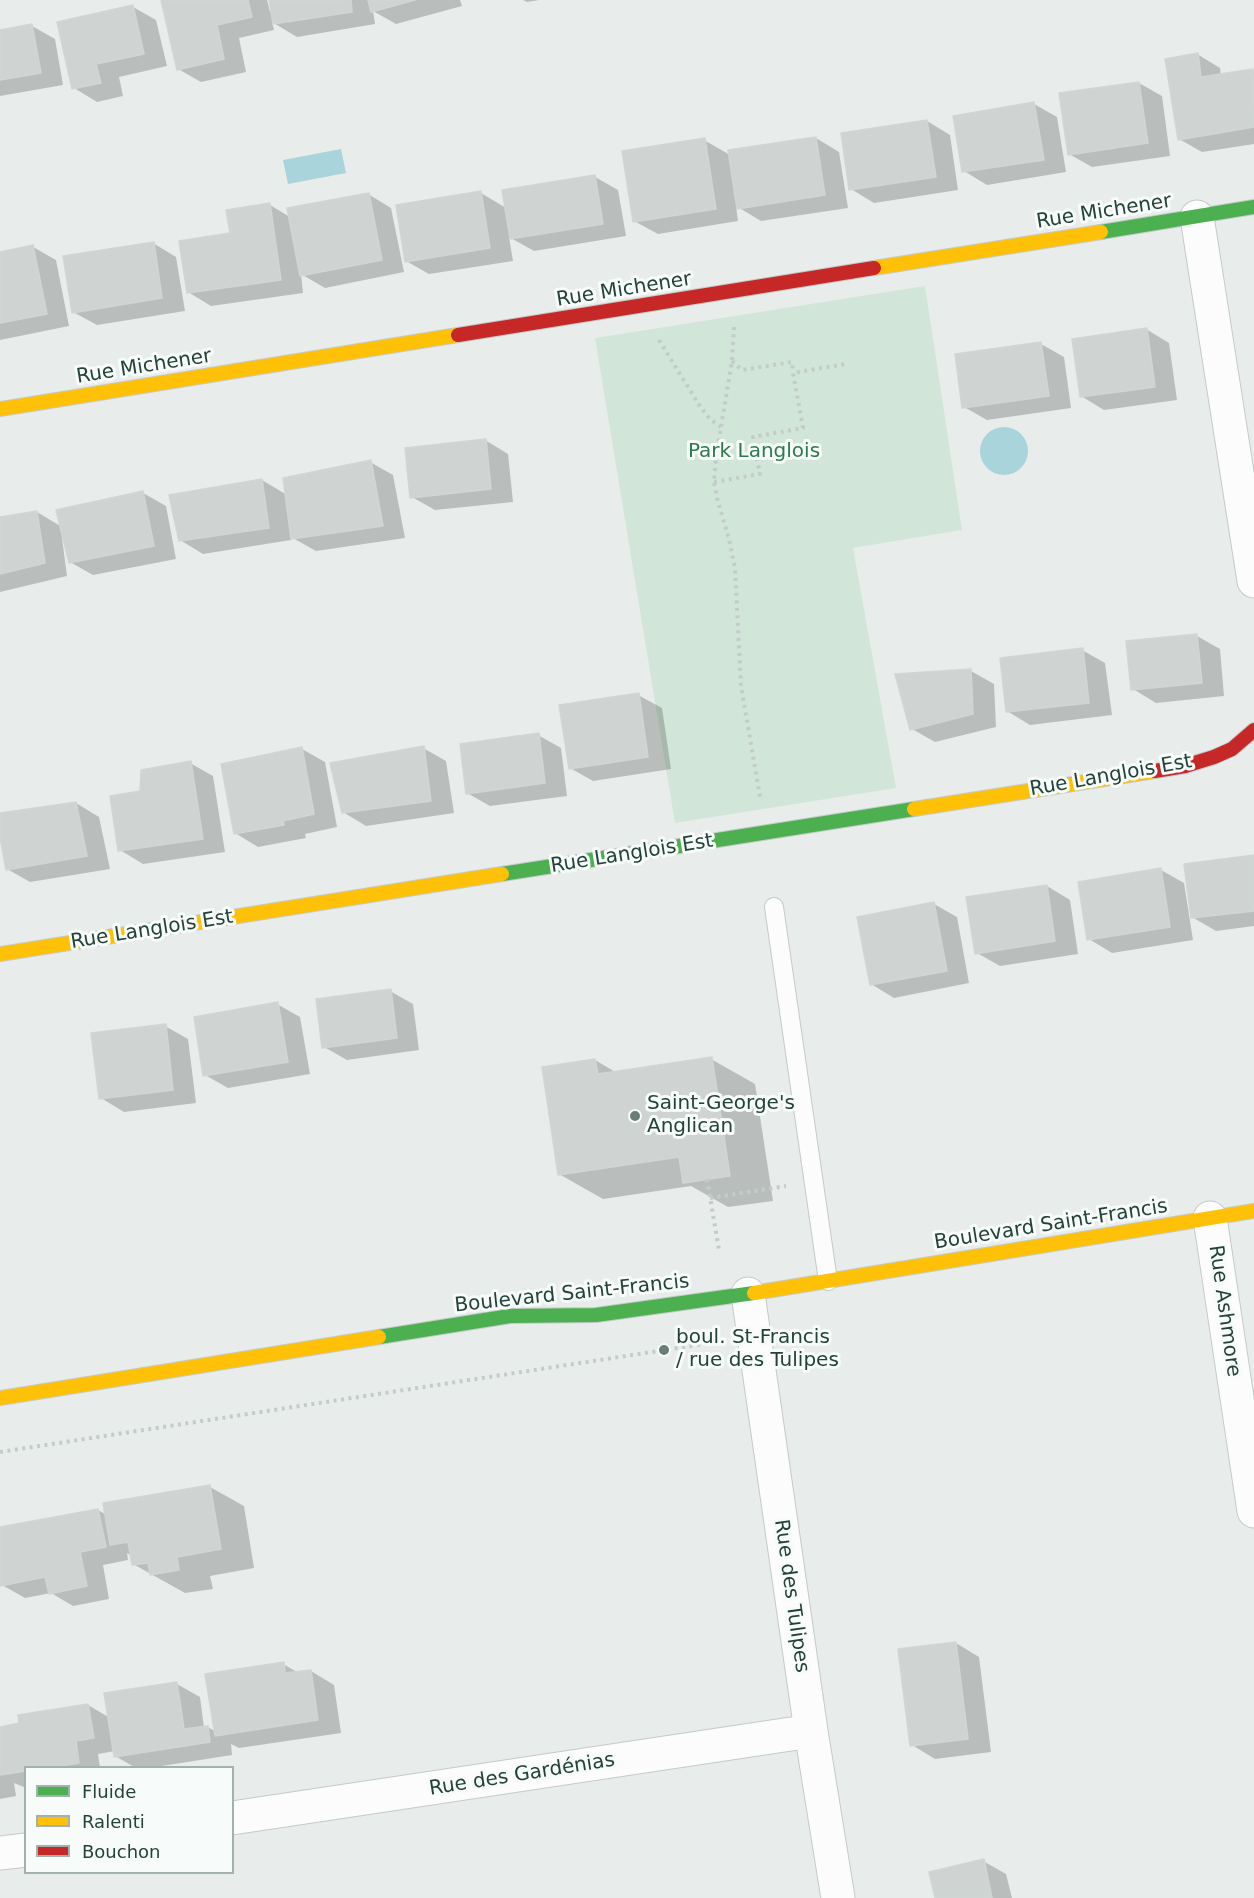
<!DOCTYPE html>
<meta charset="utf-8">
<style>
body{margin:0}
#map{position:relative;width:1254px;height:1898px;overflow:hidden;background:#e8edeb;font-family:"DejaVu Sans",sans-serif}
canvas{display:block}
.legend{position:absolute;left:24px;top:1766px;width:210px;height:108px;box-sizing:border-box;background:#f7fbf9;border:2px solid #a3b1ad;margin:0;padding:8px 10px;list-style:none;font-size:18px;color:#24423a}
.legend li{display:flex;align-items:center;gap:12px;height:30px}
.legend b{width:30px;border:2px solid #a3b1ad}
</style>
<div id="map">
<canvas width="1254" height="1898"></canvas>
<ul class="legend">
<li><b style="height:8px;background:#4caf50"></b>Fluide</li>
<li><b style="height:8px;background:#ffc107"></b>Ralenti</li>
<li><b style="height:8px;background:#c62828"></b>Bouchon</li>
</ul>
</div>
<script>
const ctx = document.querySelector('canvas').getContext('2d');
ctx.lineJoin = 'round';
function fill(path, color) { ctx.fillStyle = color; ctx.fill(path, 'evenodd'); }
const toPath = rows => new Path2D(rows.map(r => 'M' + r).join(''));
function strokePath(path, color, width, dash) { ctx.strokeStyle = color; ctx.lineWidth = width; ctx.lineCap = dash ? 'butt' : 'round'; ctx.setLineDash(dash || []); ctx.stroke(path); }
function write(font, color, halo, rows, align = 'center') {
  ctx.font = font + ' "DejaVu Sans",sans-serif'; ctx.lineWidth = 6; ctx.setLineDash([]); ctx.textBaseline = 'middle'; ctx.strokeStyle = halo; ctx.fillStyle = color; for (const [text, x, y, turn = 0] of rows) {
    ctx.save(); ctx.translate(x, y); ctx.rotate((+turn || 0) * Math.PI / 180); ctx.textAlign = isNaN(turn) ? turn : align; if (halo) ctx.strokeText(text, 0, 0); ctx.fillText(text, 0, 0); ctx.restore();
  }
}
const green = toPath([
 [925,286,962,530,853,548,896,788,675,823,595,338]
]);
const water = toPath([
 [341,149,346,173,288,184,283,160],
 '980 451a24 24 0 1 1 48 0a24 24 0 1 1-48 0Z'
]);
const shadow = toPath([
 [162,0,267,0,270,12,272,11,271,0,460,0,462,6,396,24,373,11,375,24,297,37,272,22,274,30,239,38,246,72,201,82,178,69],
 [523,0,539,0,527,2],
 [133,7,156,20,167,66,119,77,123,96,97,102,74,88],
 [32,26,55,39,63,85,0,96,0,31],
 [1197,54,1220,68,1221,76,1254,72,1254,144,1202,152,1179,139],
 [1139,83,1162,96,1170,156,1092,167,1069,154],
 [1034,104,1057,117,1066,172,987,185,964,171],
 [927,121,950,135,958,190,874,203,851,189],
 [816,138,839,152,848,208,761,221,736,206,738,221,658,234,634,221,704,140,730,155],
 [595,177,618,190,626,236,534,251,509,237,513,261,429,274,406,261,481,193,506,208],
 [368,194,391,208,404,272,325,288,301,274,303,293,211,306,188,292,232,235,270,205,290,217],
 [153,243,176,257,185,311,97,325,73,312],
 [33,247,56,260,69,326,0,340,0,254],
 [1146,329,1169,343,1177,400,1104,410,1081,396],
 [1041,344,1064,357,1071,408,987,420,964,407],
 [485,440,508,454,513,502,435,510,412,497],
 [370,462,393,475,405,538,316,551,291,537,291,540,203,554,180,540,262,480,287,495],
 [143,493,166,506,176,559,93,575,70,562,64,537,62,538,67,576,0,592,0,518,37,512,62,527],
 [1197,636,1220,649,1224,696,1156,703,1133,689],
 [1082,650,1105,663,1112,715,1030,725,1007,711],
 [971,671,994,684,996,727,935,742,912,729],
 [638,695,662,708,671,769,593,781,570,768],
 [538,735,561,748,567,796,490,806,467,793],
 [423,748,446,761,454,813,366,826,343,812],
 [302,749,325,762,337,827,305,834,306,838,258,847,235,833],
 [190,763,213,776,225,852,143,864,120,850,142,793],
 [76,803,99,817,110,869,30,882,7,869,0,828,0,815],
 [1254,857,1254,926,1216,931,1192,917],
 [1161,870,1184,883,1193,940,1112,953,1089,939],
 [1047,886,1070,900,1078,954,1000,966,977,953],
 [934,904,957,917,969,983,894,998,871,984],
 [390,991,413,1004,419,1050,347,1060,324,1047],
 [277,1004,300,1017,310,1074,228,1088,205,1075],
 [165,1026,188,1039,196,1103,124,1112,101,1098],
 [711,1059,755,1084,773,1201,728,1207,691,1186,603,1199,559,1174,595,1060,617,1073],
 [210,1487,244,1506,254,1568,210,1576,213,1589,185,1593,133,1564,132,1556,127,1553,128,1560,103,1565,109,1599,73,1606,51,1593,25,1598,2,1585,0,1529,98,1510,107,1515],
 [956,1643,979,1657,991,1752,935,1759,912,1745],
 [283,1664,299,1673,311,1671,334,1685,341,1733,239,1748,231,1744,232,1755,149,1768,136,1768,115,1756,115,1751,98,1754,100,1768,26,1768,26,1788,14,1783,16,1796,0,1799,0,1728,88,1705,110,1718,177,1684,200,1697,204,1728,208,1727,216,1732],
 [983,1861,1006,1874,1012,1898,937,1898]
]);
const building = toPath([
 [161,0,248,0,252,17,217,25,224,59,177,70,161,0],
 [269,0,351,0,352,12,273,24,269,0],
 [368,0,415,0,371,12,368,0],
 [133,5,144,54,96,64,101,83,72,89,57,22,133,5],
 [32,24,41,73,0,80,0,30,32,24],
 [1198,53,1201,77,1253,69,1254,127,1178,140,1165,59,1198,53],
 [1139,82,1148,143,1068,155,1059,93,1139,82],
 [1034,102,1044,160,962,172,953,116,1034,102],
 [927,120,936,177,849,190,841,133,927,120],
 [816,137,825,195,737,209,728,150,816,137],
 [705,138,716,209,633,222,622,151,705,138],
 [595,175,603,224,510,239,502,190,595,175],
 [481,191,490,248,405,262,396,205,481,191],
 [369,193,382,260,300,276,287,208,369,193],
 [270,203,281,280,187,293,179,241,230,233,226,210,270,203],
 [154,242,162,298,72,313,63,256,154,242],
 [33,245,47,314,0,323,0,252,33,245],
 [1147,328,1155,387,1080,397,1072,339,1147,328],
 [1041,342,1049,396,962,408,955,354,1041,342],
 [486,439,491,489,410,498,405,448,486,439],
 [371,460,383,526,291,539,283,478,371,460],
 [262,479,269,528,179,541,169,495,262,479],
 [143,491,154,546,69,563,56,510,143,491],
 [37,511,45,563,0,574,0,517,37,511],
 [1197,634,1202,683,1131,690,1126,641,1197,634],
 [1083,648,1089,703,1006,712,1000,658,1083,648],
 [971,669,973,714,910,730,895,674,971,669],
 [639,693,648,757,569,769,559,705,639,693],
 [539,733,545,783,466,794,460,744,539,733],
 [424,746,431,801,342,813,330,763,424,746],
 [302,747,314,814,283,821,284,825,234,834,221,764,302,747],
 [191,761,203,839,118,851,110,796,140,791,141,770,191,761],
 [76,802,87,856,6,870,0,837,0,813,76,802],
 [1254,855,1254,911,1191,918,1184,864,1254,855],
 [1161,868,1170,927,1087,940,1078,882,1161,868],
 [1047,885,1055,941,975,954,966,897,1047,885],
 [934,902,947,971,870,985,857,917,934,902],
 [391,989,397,1038,322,1048,316,999,391,989],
 [278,1002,288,1062,203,1076,194,1017,278,1002],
 [166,1024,173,1090,99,1099,91,1033,166,1024],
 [712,1057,730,1176,683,1183,679,1157,558,1175,542,1067,595,1059,598,1074,712,1057],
 [210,1485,221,1549,177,1557,179,1570,150,1575,148,1563,132,1565,128,1542,110,1545,103,1503,210,1485],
 [98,1509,106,1547,80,1552,87,1586,49,1594,45,1577,0,1586,0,1527,98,1509],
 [956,1642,968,1739,910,1746,898,1649,956,1642],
 [284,1662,285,1673,311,1670,318,1720,215,1736,205,1674,284,1662],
 [177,1682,184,1729,208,1726,210,1742,114,1757,104,1693,177,1682],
 [88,1704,94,1738,76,1741,79,1763,49,1768,26,1768,26,1771,0,1775,0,1727,19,1723,18,1715,88,1704],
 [984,1859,992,1898,935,1898,929,1872,984,1859]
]);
const path = toPath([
 [734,327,732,361,716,457,714,482,717,498,729,539,735,568,741,686,760,797],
 [659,340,701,408,710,419,721,427],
 [732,361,742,370,792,362,793,373],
 [714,482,760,474,753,437,803,428,793,373,846,364],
 [707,1179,719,1250],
 [710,1198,786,1186],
 [0,1452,717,1342]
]);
const lane = toPath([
 [774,907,828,1281]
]);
const street = toPath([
 [1197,217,1254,581],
 [1210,1218,1254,1511],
 [748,1294,811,1731,838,1898],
 [232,1818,811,1731],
 [0,1853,26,1850]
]);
const fast = toPath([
 [1101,232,1254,207],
 [502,874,914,809],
 [379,1337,510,1316,596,1315,754,1293]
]);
const slow = toPath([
 [874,268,1101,232],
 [0,409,458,335],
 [914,809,1155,771],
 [0,954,502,874],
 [754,1293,1254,1211],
 [0,1398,379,1337]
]);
const jam = toPath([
 [458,335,874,268],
 [1155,771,1185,766,1214,757,1232,749,1254,730]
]);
const markers = [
 [635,1116,6,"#697e78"],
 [664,1350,6,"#697e78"]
];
const streetNames = [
 ["Rue Michener",1104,212,-9],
 ["Rue Michener",624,290,-9],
 ["Rue Michener",144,367,-9],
 ["Rue Langlois Est",1111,776,-10],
 ["Rue Langlois Est",632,854,-9],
 ["Rue Langlois Est",152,930,-9],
 ["Boulevard Saint-Francis",1051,1225,-9],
 ["Boulevard Saint-Francis",572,1294,-6],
 ["Rue Ashmore",1224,1311,82],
 ["Rue des Tulipes",791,1596,82],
 ["Rue des Gardénias",522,1775,-9]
];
const parkNames = [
 ["Park Langlois",754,452]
];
const poiNames = [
 ["Saint-George's",647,1104],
 ["Anglican",647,1127],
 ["boul. St-Francis",676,1338],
 ["/ rue des Tulipes",676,1361]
];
fill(green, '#d1e6d8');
fill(water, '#a9d4db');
fill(shadow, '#0003');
fill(building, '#cfd4d2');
strokePath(building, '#d1d6d4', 1.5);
strokePath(lane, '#c5cac8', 20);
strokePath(street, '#c5cac8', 35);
strokePath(fast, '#c3cbc8', 16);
strokePath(slow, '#c3cbc8', 16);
strokePath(jam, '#c3cbc8', 16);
strokePath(path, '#c3ccca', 4, [3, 4.5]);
strokePath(lane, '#fcfcfc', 18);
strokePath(street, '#fcfcfc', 33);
strokePath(fast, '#4caf50', 14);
strokePath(slow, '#ffc107', 14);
strokePath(jam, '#c62828', 14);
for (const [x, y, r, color] of markers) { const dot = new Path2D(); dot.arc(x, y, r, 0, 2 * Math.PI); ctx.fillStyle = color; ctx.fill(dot); strokePath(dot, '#f7fbf9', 2); }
write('20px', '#24423a', '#f7fbf9', streetNames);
write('20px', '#2d7a4b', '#f7fbf9', parkNames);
write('20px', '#24423a', '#f7fbf9', poiNames, 'left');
</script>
